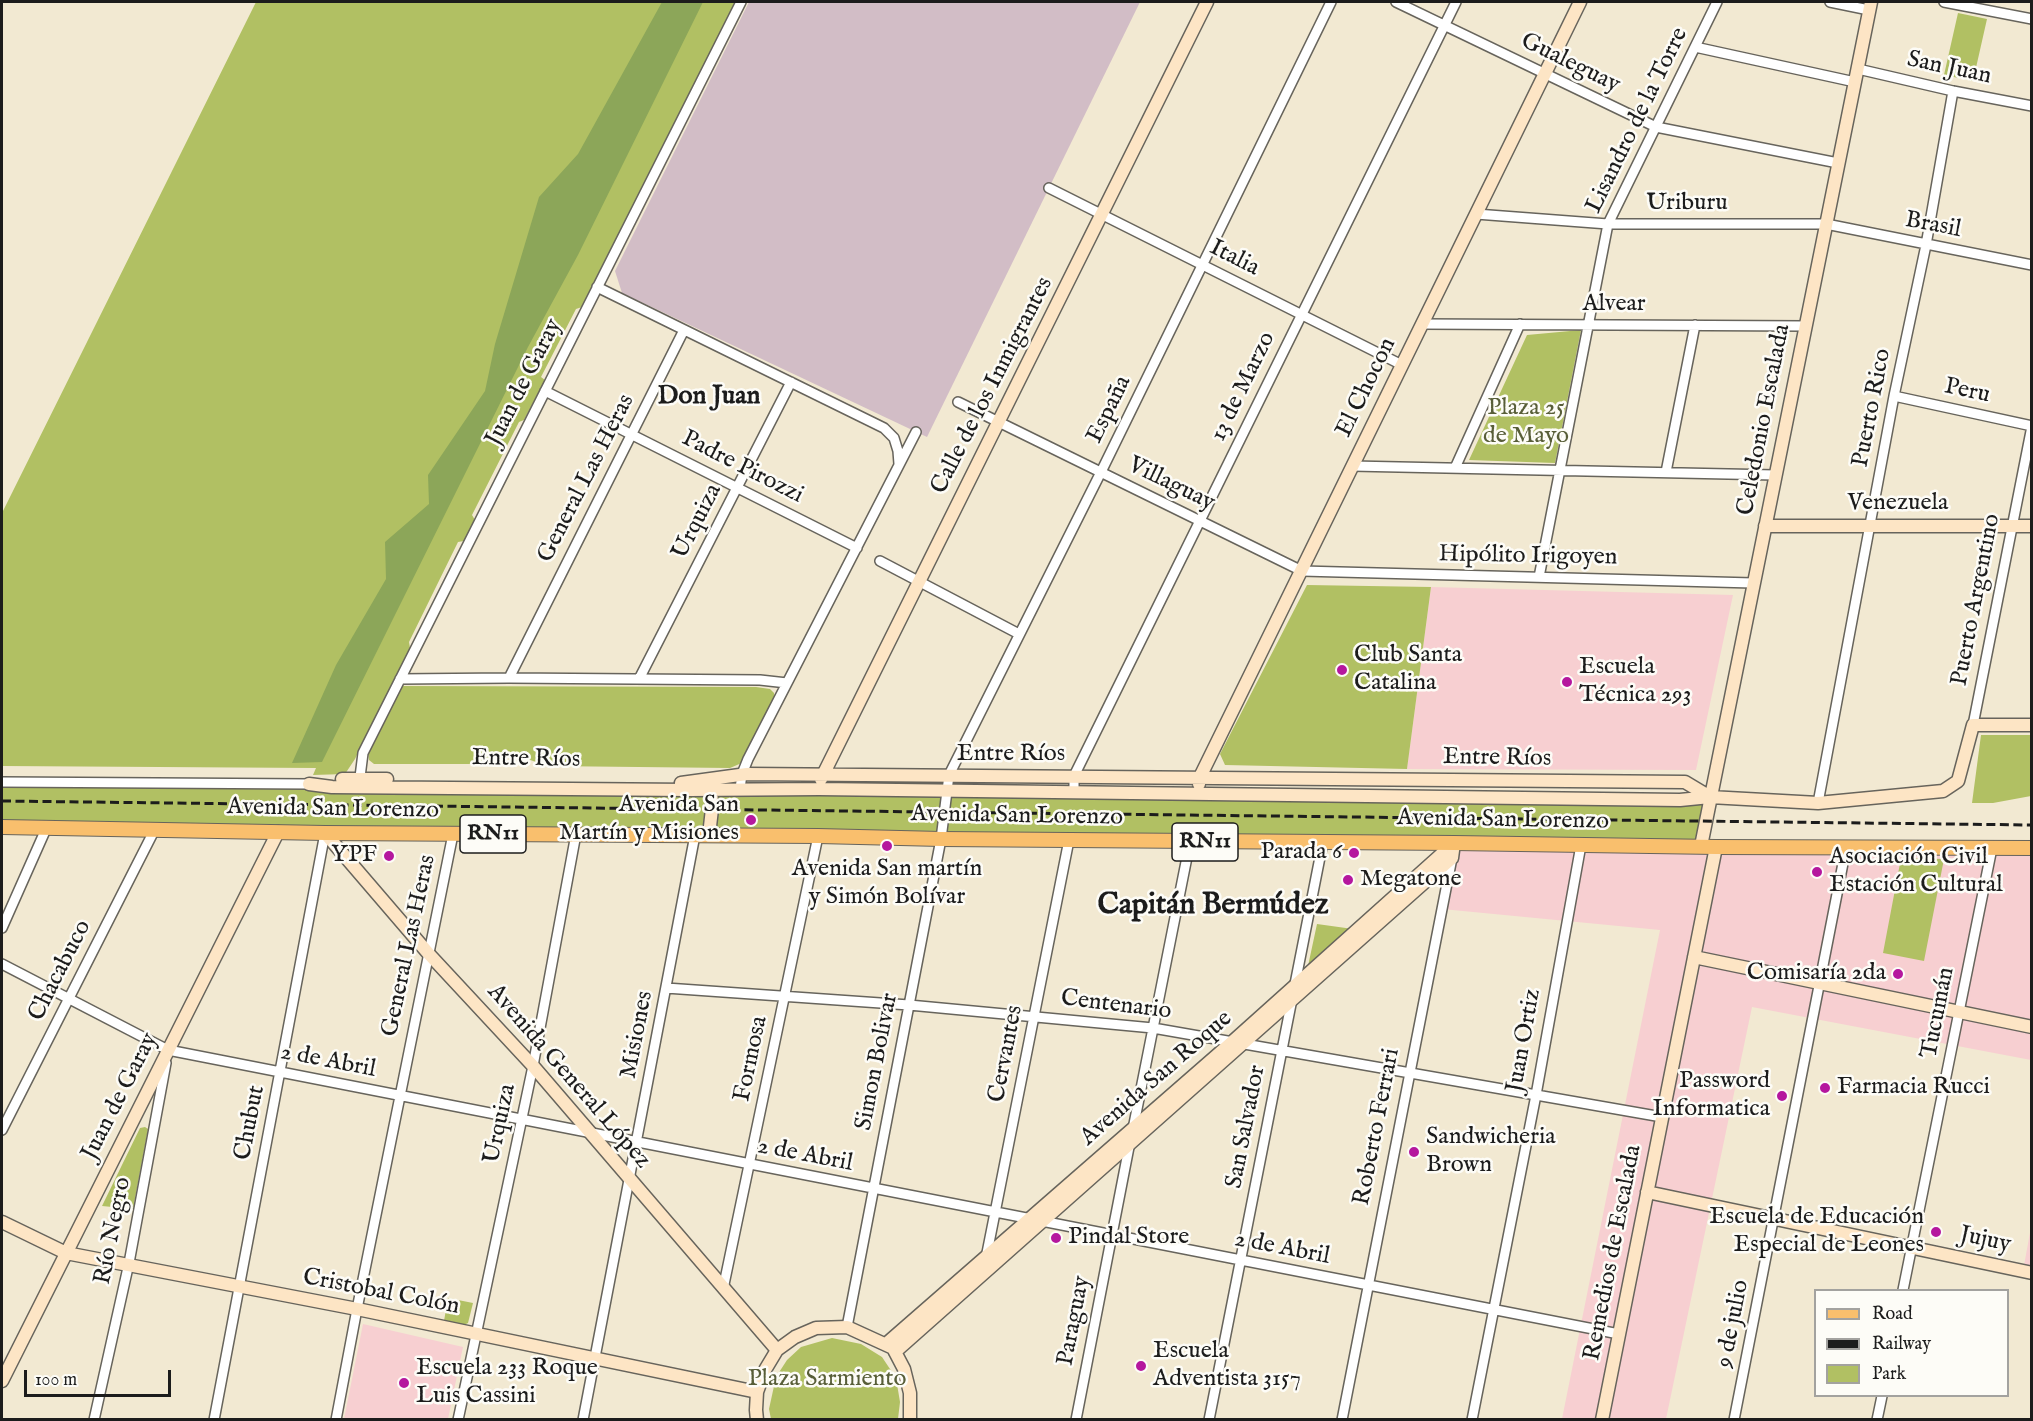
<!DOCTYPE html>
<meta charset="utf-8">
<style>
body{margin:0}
#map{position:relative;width:2033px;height:1421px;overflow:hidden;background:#f2e9d2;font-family:"IM FELL English",serif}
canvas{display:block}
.frame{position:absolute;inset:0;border:3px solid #1c1c1c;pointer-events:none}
.legend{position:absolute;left:1814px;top:1289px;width:195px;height:108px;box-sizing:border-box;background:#fdfcf7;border:2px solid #a3a29f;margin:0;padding:8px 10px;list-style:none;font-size:18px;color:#1c1c1c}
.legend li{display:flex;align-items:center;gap:12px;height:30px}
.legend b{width:30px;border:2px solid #a3a29f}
.scale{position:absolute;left:24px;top:1370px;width:147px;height:27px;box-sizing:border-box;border:3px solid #1c1c1c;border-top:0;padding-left:8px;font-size:18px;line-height:21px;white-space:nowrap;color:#1c1c1c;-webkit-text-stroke:4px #fdfcf7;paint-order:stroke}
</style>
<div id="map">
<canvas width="2033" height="1421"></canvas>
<div class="frame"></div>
<ul class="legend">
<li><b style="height:8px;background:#f9bf6d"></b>Road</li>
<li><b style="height:8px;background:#1c1c1c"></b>Railway</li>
<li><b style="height:16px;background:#b1c063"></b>Park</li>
</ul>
<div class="scale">100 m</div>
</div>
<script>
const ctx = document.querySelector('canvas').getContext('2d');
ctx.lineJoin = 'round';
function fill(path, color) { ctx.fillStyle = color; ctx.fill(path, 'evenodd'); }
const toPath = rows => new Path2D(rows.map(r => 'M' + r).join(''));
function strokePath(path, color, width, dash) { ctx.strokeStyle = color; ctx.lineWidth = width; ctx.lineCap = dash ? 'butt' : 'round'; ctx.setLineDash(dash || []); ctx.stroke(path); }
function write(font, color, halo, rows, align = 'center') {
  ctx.font = font + ' "IM FELL English",serif'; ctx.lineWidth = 5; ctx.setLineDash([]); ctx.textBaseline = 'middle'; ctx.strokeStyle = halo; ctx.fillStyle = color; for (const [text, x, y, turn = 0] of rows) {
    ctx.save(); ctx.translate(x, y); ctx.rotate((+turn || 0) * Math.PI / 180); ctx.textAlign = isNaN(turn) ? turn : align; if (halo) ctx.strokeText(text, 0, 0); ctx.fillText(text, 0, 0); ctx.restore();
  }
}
const built = toPath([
 [1431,587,1733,595,1696,770,1407,769],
 [1454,843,2031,848,2031,1060,1752,1007,1666,1419,1562,1419,1660,930,1442,909],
 [2031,1227,2031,1273,2023,1271],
 [363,1324,463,1347,448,1419,344,1419]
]);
const industrial = toPath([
 [749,2,1140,2,927,437,622,293,615,271]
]);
const green = toPath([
 [256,2,735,2,582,307,576,309,541,377,545,380,524,420,519,422,472,515,475,520,464,541,458,542,409,642,410,648,355,759,345,774,313,775,316,768,2,766,2,513],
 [1958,13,1987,19,1973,81,1944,75],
 [1581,330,1555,463,1469,460,1527,335],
 [1307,585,1431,587,1407,769,1225,765,1220,754],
 [402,686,756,687,770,689,774,693,775,700,744,762,730,768,547,766,522,757,502,758,488,764,374,764,369,760,368,751],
 [1981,735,2031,735,2031,796,1993,803,1972,803],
 [2,782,1710,797,1701,846,2,827],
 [1901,858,1944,859,1924,961,1883,953],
 [1317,924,1353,929,1313,965,1308,966],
 [145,1127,148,1129,133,1209,102,1206,140,1128],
 [448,1298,473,1303,468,1323,464,1325,444,1321],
 [832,1338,861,1344,882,1357,896,1378,900,1402,898,1419,771,1419,769,1409,776,1377,787,1360,801,1347]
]);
const forest = toPath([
 [662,2,703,2,578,255,528,347,322,762,292,763,336,665,386,579,385,542,429,504,428,475,485,391,495,344,539,197,578,154]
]);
const street = toPath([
 [1396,2,1656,127,1838,163],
 [1830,2,1869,10],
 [1944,2,2032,19],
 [1695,47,1855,82],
 [1858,69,1953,91,2032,106],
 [1049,188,1402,365],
 [1476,214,1608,224,1826,224,2032,265],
 [597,287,884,428,894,438,898,451,899,464],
 [1422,324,1805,326],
 [545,391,857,548],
 [1894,396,2032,426,1973,725],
 [958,402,1302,571,1753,583],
 [1352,466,1775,475],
 [1455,468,1520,324],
 [1666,472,1695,325],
 [880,561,1019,634],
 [1539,577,1608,224,1717,2],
 [509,678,684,330],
 [400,679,509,678,760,680,787,683],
 [639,679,791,382],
 [2,782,309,784],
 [359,785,363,753,741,2],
 [740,789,742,774,748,759,916,432],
 [1074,792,1074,776,1456,2],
 [1818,803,1894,396,1926,245,1953,91],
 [2,928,46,829],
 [2,964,168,1050,1619,1334],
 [666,988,909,1005,1153,1028,1662,1117],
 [1133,1129,1190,842],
 [2,1130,155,829],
 [986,1258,1069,840],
 [723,1289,818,836],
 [1903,1290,1992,848],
 [847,1327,941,839,949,775,1101,472,1331,2],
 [94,1420,129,1263,166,1063],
 [214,1420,325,833],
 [336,1420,357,1309,453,834],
 [458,1420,533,1066,576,834],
 [583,1420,695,835],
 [1076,1420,1130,1142],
 [1209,1420,1323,842],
 [1342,1420,1452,858],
 [1472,1420,1536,1095,1581,845],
 [1734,1420,1846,848],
 [1877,1420,1882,1396]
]);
const secondary = toPath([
 [1765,526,2032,526],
 [342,779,387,779],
 [821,779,1207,2],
 [681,783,747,774,1685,782,1710,797],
 [309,784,332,787,689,790,819,789,1680,800,1710,797,1818,803,1943,791,1958,781,1973,725,2032,725],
 [1199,784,1200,777,1580,2],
 [325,833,428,953,533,1066,777,1350],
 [709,835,712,809,711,782],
 [1701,846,1871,2],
 [1694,957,2032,1027],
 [1647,1192,2032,1273],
 [2,1222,66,1253,357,1309,757,1392],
 [886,1344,1231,1043,1454,843],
 [895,1352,1452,858,1454,843],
 [2,1381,278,832],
 [757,1420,756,1410,757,1392,765,1370,777,1350,795,1337,816,1328,847,1327,893,1348,904,1369,910,1393,910,1420],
 [1602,1420,1716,847]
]);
const primary = toPath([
 [2,827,325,833,818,836,941,839,1454,843,1716,847,2032,848]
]);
const rail = toPath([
 [2,801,2032,825]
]);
const markers = [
 [1342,670,6,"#b5179e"],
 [1567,682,6,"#b5179e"],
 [751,820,6,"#b5179e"],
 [887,846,6,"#b5179e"],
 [1354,853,6,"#b5179e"],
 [389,856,6,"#b5179e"],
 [1817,872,6,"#b5179e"],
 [1348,880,6,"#b5179e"],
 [1898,974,6,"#b5179e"],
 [1825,1088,6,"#b5179e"],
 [1782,1096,6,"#b5179e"],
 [1414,1152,6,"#b5179e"],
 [1936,1232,6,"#b5179e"],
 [1056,1238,6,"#b5179e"],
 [1141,1366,6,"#b5179e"],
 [404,1383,6,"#b5179e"]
];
const shields = [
 [493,834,66],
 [1205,842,66]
];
const shieldNames = [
 ["RN11",493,834],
 ["RN11",1205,842]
];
const streetNames = [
 ["Gualeguay",1570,64,26],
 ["San Juan",1949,69,12],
 ["Lisandro de la Torre",1638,121,-64],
 ["Uriburu",1687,204],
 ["Brasil",1933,226,11],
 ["Italia",1234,259,27],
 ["Alvear",1614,305],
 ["Juan de Garay",525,383,-63],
 ["Calle de los Inmigrantes",993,386,-63],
 ["13 de Marzo",1244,387,-64],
 ["El Chocon",1367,388,-64],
 ["Peru",1967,392,12],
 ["Puerto Rico",1873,408,-79],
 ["España",1110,410,-64],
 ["Celedonio Escalada",1765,420,-79],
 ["Padre Pirozzi",742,468,27],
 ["General Las Heras",587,479,-63],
 ["Villaguay",1171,485,26],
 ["Venezuela",1898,504],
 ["Urquiza",698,522,-63],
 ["Hipólito Irigoyen",1528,557,1],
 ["Puerto Argentino",1977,600,-79],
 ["Entre Ríos",1011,755],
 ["Entre Ríos",1497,759,1],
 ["Entre Ríos",526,760,1],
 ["Avenida San Lorenzo",333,810,1],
 ["Avenida San Lorenzo",1017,817,1],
 ["Avenida San Lorenzo",1503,821,1],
 ["General Las Heras",410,946,-78],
 ["Chacabuco",61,971,-63],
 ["Centenario",1116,1006,7],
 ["Tucumán",1939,1013,-79],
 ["Misiones",638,1035,-79],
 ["Juan Ortiz",1525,1041,-80],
 ["Cervantes",1007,1054,-79],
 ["Formosa",752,1059,-78],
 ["2 de Abril",328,1062,11],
 ["Simon Bolivar",878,1062,-79],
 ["Avenida General López",568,1077,49],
 ["Avenida San Roque",1157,1079,-41],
 ["Juan de Garay",121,1097,-63],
 ["Chubut",251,1123,-79],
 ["Urquiza",501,1124,-78],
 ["San Salvador",1247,1127,-79],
 ["Roberto Ferrari",1378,1127,-79],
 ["2 de Abril",805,1156,11],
 ["Río Negro",114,1231,-79],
 ["Jujuy",1985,1241,12],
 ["2 de Abril",1282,1249,11],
 ["Remedios de Escalada",1614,1253,-79],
 ["Cristobal Colón",381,1293,11],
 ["Paraguay",1075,1321,-79],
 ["9 de julio",1734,1324,-79]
];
const parkNames = [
 ["Plaza 25",1526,409],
 ["de Mayo",1526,437],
 ["Plaza Sarmiento",827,1380]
];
const poiNames = [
 ["Club Santa",1354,656],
 ["Catalina",1354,684],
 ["Escuela",1579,668],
 ["Técnica 293",1579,696],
 ["Avenida San",739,806,"right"],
 ["Martín y Misiones",739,834,"right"],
 ["Parada 6",1342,853,"right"],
 ["YPF",377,856,"right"],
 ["Asociación Civil",1829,858],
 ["Estación Cultural",1829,886],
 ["Avenida San martín",887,870,"center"],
 ["y Simón Bolívar",887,898,"center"],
 ["Megatone",1360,880],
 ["Comisaría 2da",1886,974,"right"],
 ["Password",1770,1082,"right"],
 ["Informatica",1770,1110,"right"],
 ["Farmacia Rucci",1837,1088],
 ["Sandwicheria",1426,1138],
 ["Brown",1426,1166],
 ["Escuela de Educación",1924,1218,"right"],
 ["Especial de Leones",1924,1246,"right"],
 ["Pindal Store",1068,1238],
 ["Escuela",1153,1352],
 ["Adventista 3157",1153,1380],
 ["Escuela 233 Roque",416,1369],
 ["Luis Cassini",416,1397]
];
const neighbourhoodNames = [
 ["Don Juan",709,398]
];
const districtNames = [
 ["Capitán Bermúdez",1213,907]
];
fill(built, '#f7cfd1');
fill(industrial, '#d2bdc6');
fill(green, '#b1c063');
fill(forest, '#8ca659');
strokePath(street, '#67645c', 12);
strokePath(secondary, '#67645c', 15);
strokePath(primary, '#67645c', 16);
strokePath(street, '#fff', 9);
strokePath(secondary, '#fde5c5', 12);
strokePath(primary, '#f9bf6d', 14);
strokePath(rail, '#1c1c1c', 3, [9, 4.5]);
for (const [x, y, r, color] of markers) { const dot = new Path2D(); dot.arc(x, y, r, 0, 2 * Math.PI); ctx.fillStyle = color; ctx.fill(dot); strokePath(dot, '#fdfcf7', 2); }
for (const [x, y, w] of shields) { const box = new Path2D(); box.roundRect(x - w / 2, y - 19, w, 38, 4.5); ctx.fillStyle = '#fdfcf7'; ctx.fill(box); strokePath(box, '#1c1c1c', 1.5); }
write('bold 22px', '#1c1c1c', null, shieldNames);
write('24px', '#1c1c1c', '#fdfcf7', streetNames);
write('24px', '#585e38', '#fdfcf7', parkNames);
write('24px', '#1c1c1c', '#fdfcf7', poiNames, 'left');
write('bold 26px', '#1c1c1c', '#fdfcf7', neighbourhoodNames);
write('bold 30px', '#1c1c1c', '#fdfcf7', districtNames);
</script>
